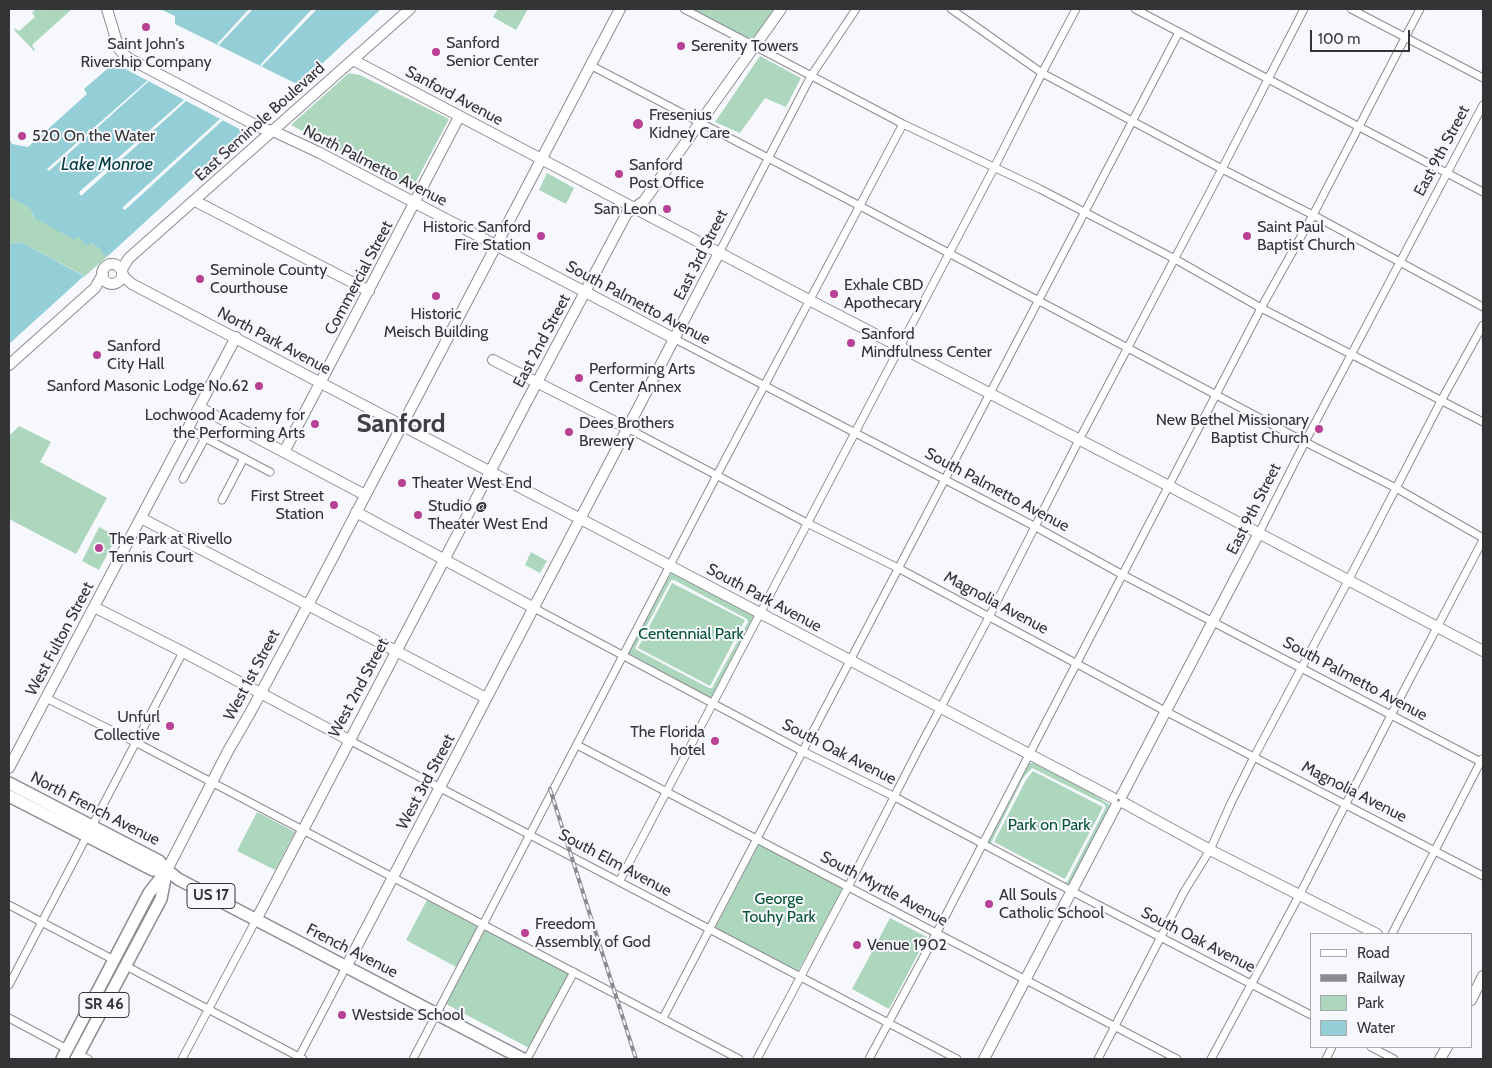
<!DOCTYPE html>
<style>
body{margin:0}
#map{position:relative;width:1492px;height:1068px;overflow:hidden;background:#f7f8fd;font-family:Cabin,sans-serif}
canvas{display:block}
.frame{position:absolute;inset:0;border:10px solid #343436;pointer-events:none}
.legend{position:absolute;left:1310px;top:933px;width:162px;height:115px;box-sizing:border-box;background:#f7f8fd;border:1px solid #a9aaad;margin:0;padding:6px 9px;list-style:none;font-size:15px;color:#343436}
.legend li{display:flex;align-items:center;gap:10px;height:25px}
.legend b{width:25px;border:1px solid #a9aaad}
.scale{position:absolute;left:1310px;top:30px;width:100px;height:22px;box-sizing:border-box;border:2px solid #343436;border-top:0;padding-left:6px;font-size:15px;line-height:18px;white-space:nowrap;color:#343436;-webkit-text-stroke:4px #f7f8fd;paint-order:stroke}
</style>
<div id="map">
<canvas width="1492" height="1068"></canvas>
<div class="frame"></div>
<ul class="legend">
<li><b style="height:6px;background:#fff"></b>Road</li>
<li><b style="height:6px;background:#8b8b8f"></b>Railway</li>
<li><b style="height:14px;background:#acd7bc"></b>Park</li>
<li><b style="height:14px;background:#94ced7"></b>Water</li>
</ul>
<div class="scale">100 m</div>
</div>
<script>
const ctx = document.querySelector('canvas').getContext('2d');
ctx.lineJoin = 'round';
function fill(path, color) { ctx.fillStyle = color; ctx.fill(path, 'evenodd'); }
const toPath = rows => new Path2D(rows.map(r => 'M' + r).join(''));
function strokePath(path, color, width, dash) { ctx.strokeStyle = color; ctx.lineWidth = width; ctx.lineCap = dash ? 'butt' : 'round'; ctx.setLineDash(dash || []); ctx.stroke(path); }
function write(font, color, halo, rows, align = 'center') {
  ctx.font = font + ' Cabin,sans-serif'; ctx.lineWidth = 4; ctx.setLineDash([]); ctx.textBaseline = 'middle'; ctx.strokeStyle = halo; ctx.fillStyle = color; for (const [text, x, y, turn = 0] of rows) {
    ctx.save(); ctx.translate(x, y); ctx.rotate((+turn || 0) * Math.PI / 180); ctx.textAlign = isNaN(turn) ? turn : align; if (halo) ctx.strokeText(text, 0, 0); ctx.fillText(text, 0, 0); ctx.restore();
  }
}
const green = toPath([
 [37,9,41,9,43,11,45,9,72,9,32,45,35,50,34,51,15,31,14,28,19,31,35,17,32,12],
 [498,9,528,9,516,30,493,17],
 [691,9,776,9,754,41],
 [760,56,801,78,786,107,765,98,740,133,715,122],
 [349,73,360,75,449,119,412,189,291,125],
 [547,173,574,188,566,204,539,190],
 [9,197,31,208,33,217,75,239,77,237,84,240,82,243,89,243,102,249,106,256,109,255,84,277,83,275,21,242,12,244,9,243],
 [19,426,51,442,40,462,107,498,76,554,9,519,9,436],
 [99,527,117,536,99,570,82,561],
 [531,552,547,561,540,573,525,565],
 [673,570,755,614,711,698,628,653],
 [671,580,674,580,747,619,748,622,712,688,709,688,637,650,635,648],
 [672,583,745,620,710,686,638,648],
 [1030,763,1034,763,1090,792,1110,805,1110,809,1070,885,988,843,1026,765],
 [1032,768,1104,804,1106,807,1067,882,1064,882,993,845,991,843,1023,778],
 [1033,771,1103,807,1065,879,994,842,1026,780],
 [257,812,295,832,275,870,237,851],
 [759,844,843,888,797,973,715,928],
 [427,900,478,927,456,967,406,940],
 [890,918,927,937,889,1009,852,989],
 [485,930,569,973,529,1048,446,1004]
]);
const water = toPath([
 [160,9,381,9,299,85,175,24,175,16],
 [114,63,247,133,229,145,109,255,106,256,102,254,101,249,90,243,88,246,82,243,83,240,77,237,75,240,34,218,30,208,9,197,9,138,12,144,28,147,87,94,84,89],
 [21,242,84,276,9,344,9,243,12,244]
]);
const pier = toPath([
 [249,9,253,9,219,45,217,44],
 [312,9,317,9,262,66,260,65],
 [147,81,149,81,49,171,47,169],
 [184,100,186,101,81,196,79,192],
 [220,119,223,120,125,210,122,208]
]);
const street = toPath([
 [684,9,903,124,1040,189,1175,259,1261,308,1483,422],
 [951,9,1042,73,1222,169,1313,215,1483,307],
 [1135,9,1483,192],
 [1351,9,1483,78],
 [590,65,860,206,1305,442,1396,488,1483,538],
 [719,253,811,76,856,9],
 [675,339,1034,526,1123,575,1483,763],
 [627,428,807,523,898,568,1165,711,1483,876],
 [188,429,270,472],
 [183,479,205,438],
 [222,500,244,458],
 [1259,533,1305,442,1483,105],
 [534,608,802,751,893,796,1079,895,1311,1015],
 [46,698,137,743,739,1059],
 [349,740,957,1059],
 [577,745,1177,1059],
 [619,882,994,168,1042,73,1076,9],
 [9,905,114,960],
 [1392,934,1482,759],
 [126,966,303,1059],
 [9,985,183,652],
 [9,1018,67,1049],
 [663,1018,1179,32],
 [1371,1047,1394,1059],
 [78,1054,88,1059],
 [182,1059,256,920],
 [298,1059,346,967],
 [413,1059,717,475,903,124],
 [527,1059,574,972],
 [757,1059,848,887,917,752,989,617,1079,440,1222,169,1304,9],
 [869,1059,936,934,1261,308,1313,215,1420,9],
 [1098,1059,1184,892,1210,850,1231,803,1254,757,1348,581,1441,401,1483,325],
 [1211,1059,1300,894,1391,715,1483,540],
 [1326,1059,1332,1047]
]);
const secondary = toPath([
 [107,9,119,49,124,55,130,59,261,128,273,131,318,152,675,339],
 [353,60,809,300,1169,486,1483,651],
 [195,201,369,291],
 '102 274a10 10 0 1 1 20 0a10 10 0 1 1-20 0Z',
 [122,271,123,267,129,258,410,9],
 [122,272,124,277,132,284,1113,798],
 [493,360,627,428],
 [9,365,95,288,103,274],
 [199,407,365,495],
 [284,452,459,117],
 [356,512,534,608],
 [141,518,486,698],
 [94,607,183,652,349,740],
 [9,768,236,337],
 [1122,795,1259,533],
 [1124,803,1210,850,1377,934],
 [167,870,228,751,250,713,308,605,620,9],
 [256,920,526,403,627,213,644,201,781,9],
 [346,967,719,253],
 [1471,1000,1483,976],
 [984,1059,1116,806],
 [1440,1059,1447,1047]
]);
const primary = toPath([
 [9,783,159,861,167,870,178,879,523,1059],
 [9,796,153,870,167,870],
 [62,1059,149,893,167,870],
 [76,1059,161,899,166,874]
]);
const rail = toPath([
 [550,789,636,1059]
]);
const markers = [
 [146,27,5,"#b94094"],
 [681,46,5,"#b94094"],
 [436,52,5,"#b94094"],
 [638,124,6,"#b94094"],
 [22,136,5,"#b94094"],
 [619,174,5,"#b94094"],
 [667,209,5,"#b94094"],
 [541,236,5,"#b94094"],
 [1247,236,5,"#b94094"],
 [200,279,5,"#b94094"],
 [834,294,5,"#b94094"],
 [436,296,5,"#b94094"],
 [851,343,5,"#b94094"],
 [97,355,5,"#b94094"],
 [579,378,5,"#b94094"],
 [259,386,5,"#b94094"],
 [315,424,5,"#b94094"],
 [1319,429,5,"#b94094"],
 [569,432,5,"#b94094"],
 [402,483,5,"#b94094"],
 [334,505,5,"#b94094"],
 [418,515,5,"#b94094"],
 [99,548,5,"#b94094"],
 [170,726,5,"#b94094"],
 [715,741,5,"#b94094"],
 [989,904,5,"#b94094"],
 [525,933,5,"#b94094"],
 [857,945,5,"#b94094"],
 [342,1015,5,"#b94094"]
];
const shields = [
 [211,896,48],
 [104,1005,50]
];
const shieldNames = [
 ["US 17",211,896],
 ["SR 46",104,1005]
];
const poiNames = [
 ["Sanford",446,43],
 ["Senior Center",446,61],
 ["Saint John's",146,44,"center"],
 ["Rivership Company",146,62,"center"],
 ["Serenity Towers",691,46],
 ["Fresenius",649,115],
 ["Kidney Care",649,133],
 ["520 On the Water",32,136],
 ["Sanford",629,165],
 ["Post Office",629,183],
 ["San Leon",657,209,"right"],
 ["Historic Sanford",531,227,"right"],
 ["Fire Station",531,245,"right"],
 ["Saint Paul",1257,227],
 ["Baptist Church",1257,245],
 ["Seminole County",210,270],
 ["Courthouse",210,288],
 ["Exhale CBD",844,285],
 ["Apothecary",844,303],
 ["Historic",436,314,"center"],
 ["Meisch Building",436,332,"center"],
 ["Sanford",861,334],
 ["Mindfulness Center",861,352],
 ["Sanford",107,346],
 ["City Hall",107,364],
 ["Performing Arts",589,369],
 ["Center Annex",589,387],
 ["Sanford Masonic Lodge No.62",249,386,"right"],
 ["Lochwood Academy for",305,415,"right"],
 ["the Performing Arts",305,433,"right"],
 ["New Bethel Missionary",1309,420,"right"],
 ["Baptist Church",1309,438,"right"],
 ["Dees Brothers",579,423],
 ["Brewery",579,441],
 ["Theater West End",412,483],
 ["First Street",324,496,"right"],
 ["Station",324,514,"right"],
 ["Studio @",428,506],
 ["Theater West End",428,524],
 ["The Park at Rivello",109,539],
 ["Tennis Court",109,557],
 ["Unfurl",160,717,"right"],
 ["Collective",160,735,"right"],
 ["The Florida",705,732,"right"],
 ["hotel",705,750,"right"],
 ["All Souls",999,895],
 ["Catholic School",999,913],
 ["Freedom",535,924],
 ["Assembly of God",535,942],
 ["Venue 1902",867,945],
 ["Westside School",352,1015]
];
const streetNames = [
 ["Sanford Avenue",454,96,28],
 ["East Seminole Boulevard",260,122,-42],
 ["East 9th Street",1442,151,-62],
 ["North Palmetto Avenue",375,166,27],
 ["East 3rd Street",701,255,-63],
 ["Commercial Street",359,278,-62],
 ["South Palmetto Avenue",638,303,28],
 ["North Park Avenue",274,341,28],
 ["East 2nd Street",542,341,-62],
 ["South Palmetto Avenue",997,490,28],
 ["East 9th Street",1254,509,-63],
 ["South Park Avenue",764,598,28],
 ["Magnolia Avenue",996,603,28],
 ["West Fulton Street",60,639,-62],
 ["West 1st Street",252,675,-62],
 ["South Palmetto Avenue",1355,679,28],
 ["West 2nd Street",359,688,-62],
 ["South Oak Avenue",839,752,27],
 ["West 3rd Street",426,782,-62],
 ["Magnolia Avenue",1354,792,27],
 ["North French Avenue",95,809,27],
 ["South Elm Avenue",615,863,28],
 ["South Myrtle Avenue",884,889,28],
 ["South Oak Avenue",1198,940,27],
 ["French Avenue",352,951,27]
];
const parkNames = [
 ["Centennial Park",691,634],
 ["Park on Park",1049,825],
 ["George",779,899],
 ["Touhy Park",779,917]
];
const waterNames = [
 ["Lake Monroe",107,165]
];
const townNames = [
 ["Sanford",401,424]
];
fill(green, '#acd7bc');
fill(water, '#94ced7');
fill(pier, '#f7f8fd');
strokePath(street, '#8c8c91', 9);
strokePath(secondary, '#8c8c91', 12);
strokePath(primary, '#8c8c91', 14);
strokePath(street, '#fff', 7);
strokePath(secondary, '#fff', 10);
strokePath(primary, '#fff', 11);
strokePath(rail, '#8b8b8f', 4);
strokePath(rail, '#f7f8fd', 2, [5.5]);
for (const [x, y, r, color] of markers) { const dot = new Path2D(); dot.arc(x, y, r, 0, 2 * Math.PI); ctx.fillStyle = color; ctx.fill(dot); strokePath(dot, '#f7f8fd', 2); }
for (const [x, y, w] of shields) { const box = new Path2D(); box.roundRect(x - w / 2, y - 12.5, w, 25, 4); ctx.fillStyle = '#f7f8fd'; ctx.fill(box); strokePath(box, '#343436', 1); }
write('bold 15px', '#343436', null, shieldNames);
write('16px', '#343436', '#f7f8fd', poiNames, 'left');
write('16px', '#343436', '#f7f8fd', streetNames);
write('16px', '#045432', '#f7f8fd', parkNames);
write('italic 18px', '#00383f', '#f7f8fd', waterNames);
write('bold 26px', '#3f4044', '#f7f8fd', townNames);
</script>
